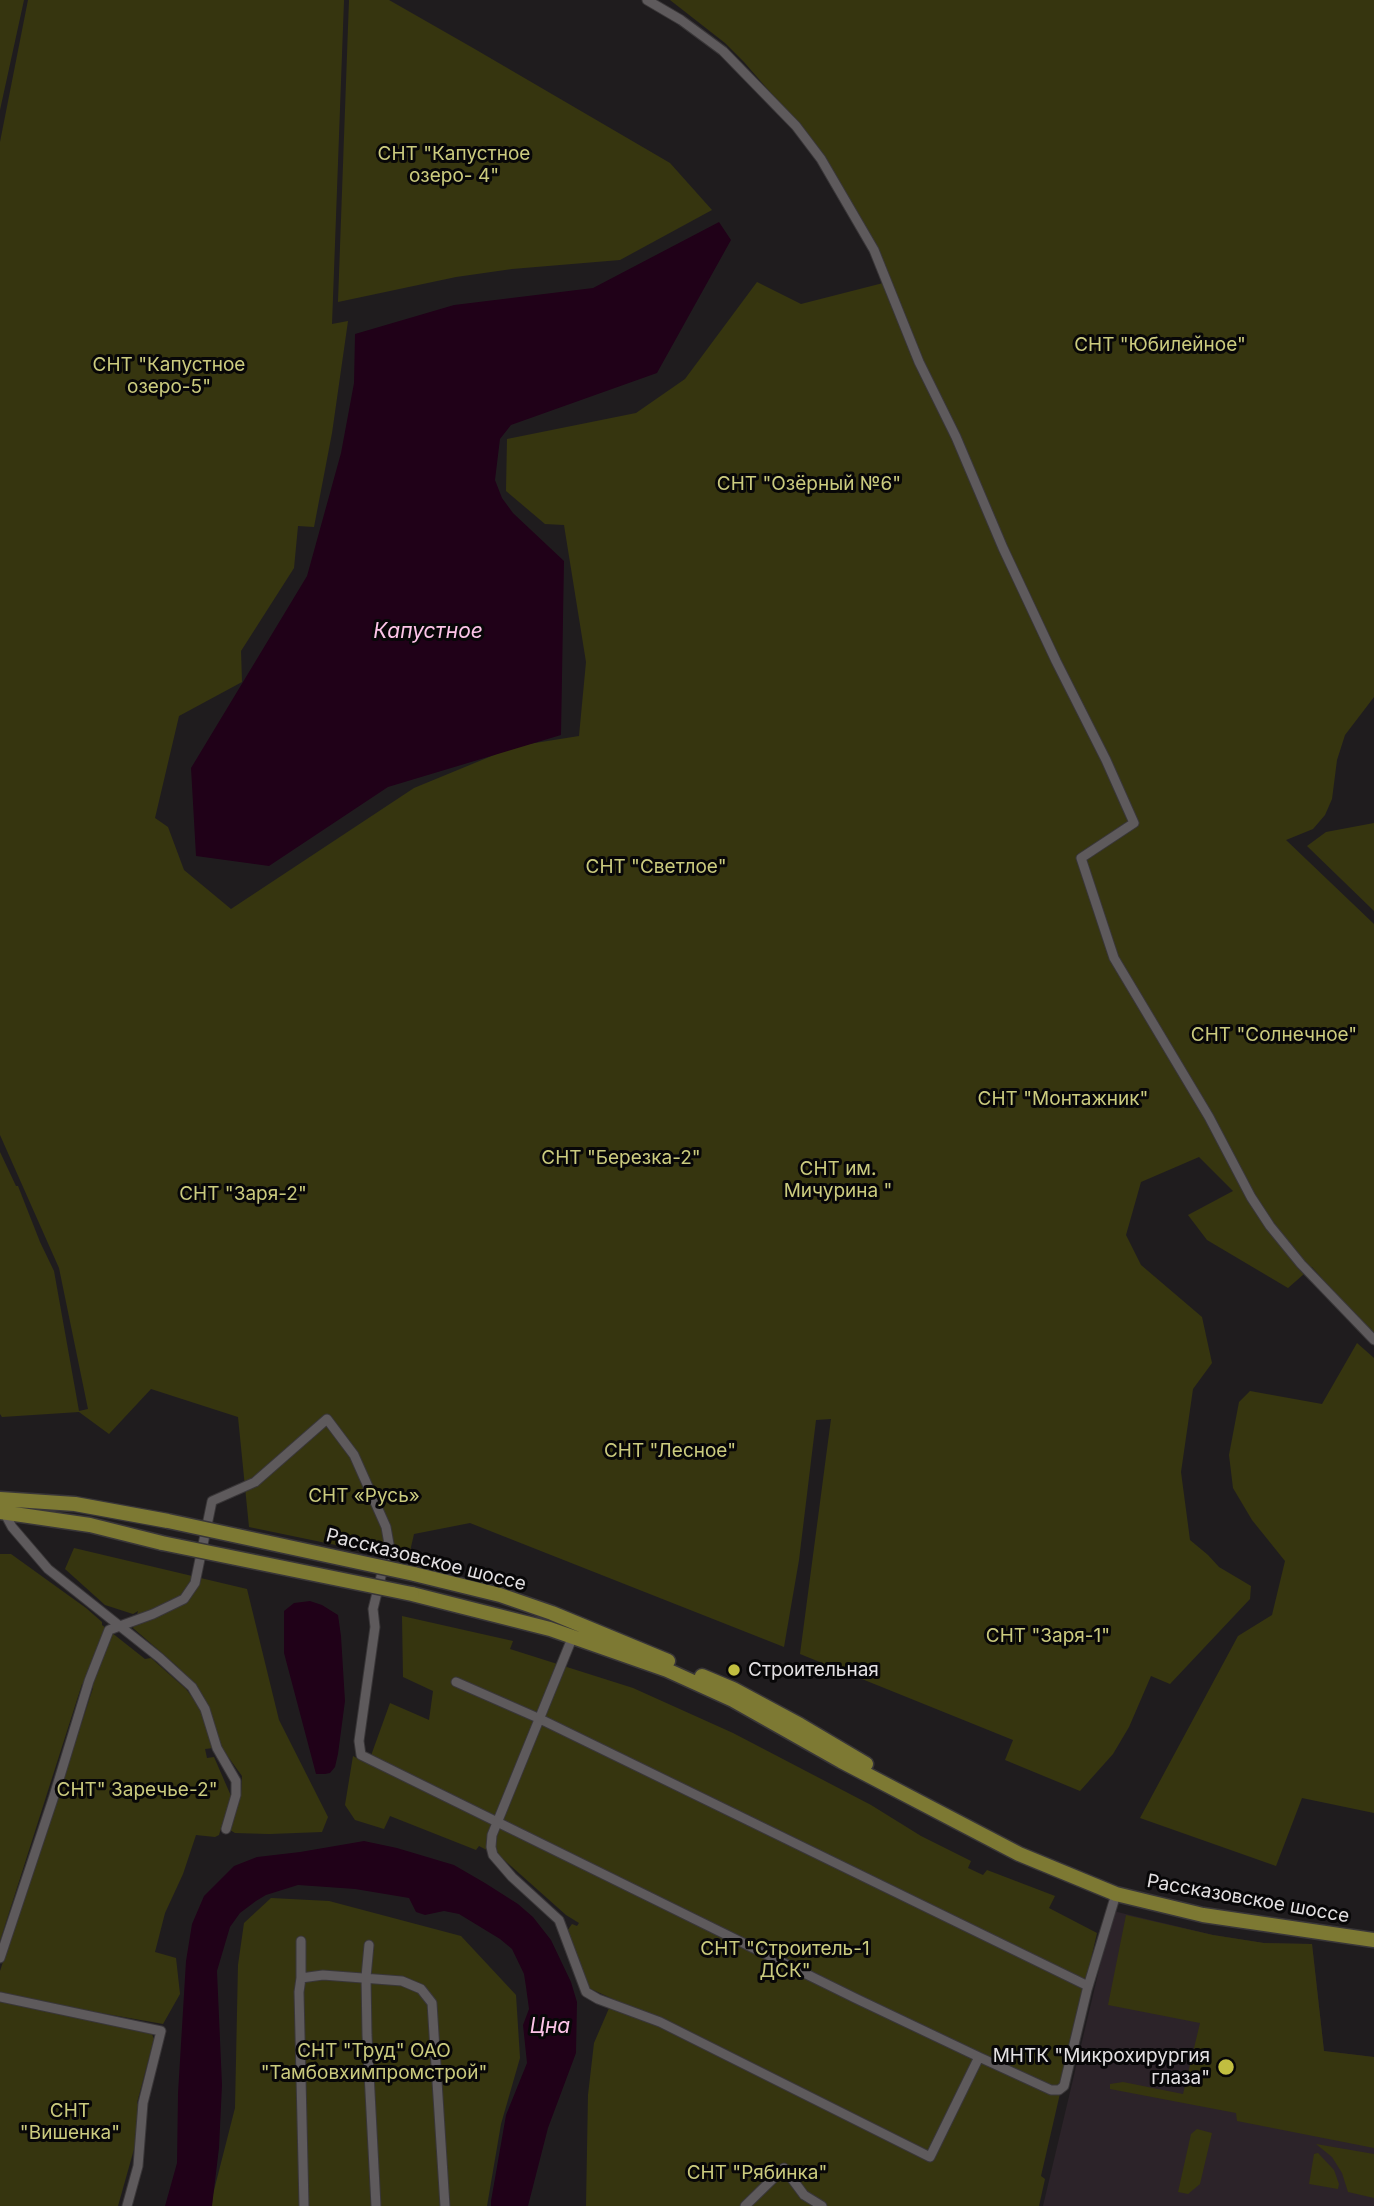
<!DOCTYPE html>
<meta charset="utf-8">
<style>
body{margin:0}
canvas{display:block;background:#1f1c1e}
</style>
<canvas width="1374" height="2206"></canvas>
<script>
const ctx = document.querySelector('canvas').getContext('2d');
ctx.lineJoin = 'round';
function fill(path, color) { ctx.fillStyle = color; ctx.fill(path, 'evenodd'); }
const toPath = rows => new Path2D(rows.map(r => 'M' + r).join(''));
function strokePath(path, color, width, dash) { ctx.strokeStyle = color; ctx.lineWidth = width; ctx.lineCap = dash ? 'butt' : 'round'; ctx.setLineDash(dash || []); ctx.stroke(path); }
function write(font, color, halo, rows, align = 'center') {
  ctx.font = font + ' Inter,sans-serif'; ctx.lineWidth = 6; ctx.setLineDash([]); ctx.textBaseline = 'middle'; ctx.strokeStyle = halo; ctx.fillStyle = color; for (const [text, x, y, turn = 0] of rows) {
    ctx.save(); ctx.translate(x, y); ctx.rotate((+turn || 0) * Math.PI / 180); ctx.textAlign = isNaN(turn) ? turn : align; if (halo) ctx.strokeText(text, 0, 0); ctx.fillText(text, 0, 0); ctx.restore();
  }
}
const built = toPath([
 [1113,1911,1213,1935,1264,1943,1312,1944,1324,2051,1374,2057,1374,2206,1043,2206]
]);
const green = toPath([
 [0,0,24,0,0,110],
 [28,0,344,0,332,324,348,321,332,433,314,527,298,526,294,568,241,651,242,682,179,716,155,818,168,827,184,870,231,909,414,788,516,746,579,736,586,662,564,525,545,524,506,491,507,439,636,413,685,379,757,282,801,304,891,281,880,255,816,145,744,62,725,43,670,0,1374,0,1374,697,1345,735,1337,760,1332,799,1325,815,1313,829,1286,840,1374,924,1374,1338,1312,1267,1288,1288,1207,1240,1188,1215,1233,1191,1199,1157,1141,1182,1126,1235,1141,1265,1202,1317,1212,1363,1193,1389,1181,1472,1190,1540,1208,1555,1219,1567,1251,1586,1250,1599,1170,1684,1151,1676,1129,1727,1113,1754,1080,1791,1005,1760,1013,1740,800,1654,831,1419,816,1420,799,1560,784,1647,470,1523,414,1534,408,1560,249,1527,238,1417,151,1389,109,1434,79,1412,2,1417,0,1414,0,1152,16,1186,18,1186,40,1242,54,1271,79,1411,88,1409,59,1268,0,1135,0,142],
 [349,0,389,0,473,48,670,163,712,210,620,260,512,269,456,277,338,302],
 [1374,823,1374,911,1307,846,1326,832],
 [1357,1343,1374,1358,1374,1813,1302,1798,1276,1866,1140,1818,1238,1636,1272,1615,1285,1561,1252,1520,1233,1488,1229,1455,1239,1402,1250,1391,1322,1404],
 [74,1548,247,1589,279,1720,328,1817,322,1832,269,1834,235,1833,230,1830,241,1795,242,1776,221,1747,205,1749,207,1758,214,1757,231,1796,219,1835,215,1837,196,1835,183,1874,165,1913,155,1952,176,1958,180,1994,163,2024,0,1995,0,1971,93,1688,82,1684,0,1941,0,1554,11,1554,86,1608,102,1622,102,1625,145,1659,151,1658,169,1674,186,1689,195,1701,204,1697,177,1666,133,1628,138,1611,133,1614,105,1605,65,1569],
 [402,1616,513,1641,510,1649,633,1688,733,1733,871,1805,921,1836,971,1861,968,1868,983,1875,987,1870,1055,1896,1049,1908,1097,1933,1041,2176,1045,2179,1039,2206,586,2206,588,2095,594,2043,613,1999,589,1988,567,1931,572,1924,577,1926,579,1923,566,1915,502,1858,479,1846,476,1850,390,1816,384,1829,355,1820,345,1805,353,1756,368,1764,390,1703,429,1720,433,1691,403,1677],
 [271,1898,329,1901,461,1936,516,1995,520,2058,501,2124,487,2206,210,2206,235,2108,238,1965,244,1923],
 [1126,1915,1213,1935,1264,1943,1312,1944,1324,2051,1374,2057,1374,2148,1237,2121,1236,2113,1110,2089,1110,2084,1123,2082,1183,2094,1200,2023,1108,2005],
 [0,2001,152,2034,154,2039,137,2103,145,2110,118,2206,0,2206],
 [1197,2129,1212,2133,1200,2184,1188,2194,1178,2192,1191,2134],
 [1316,2144,1374,2154,1374,2198,1348,2192,1342,2173,1332,2157],
 [1318,2153,1334,2170,1339,2184,1338,2189,1309,2184,1314,2154]
]);
const water = toPath([
 [719,222,731,240,657,373,511,425,500,439,495,480,502,498,513,513,564,561,561,735,388,787,269,866,196,856,191,768,307,576,341,453,354,383,355,334,454,305,593,288],
 [310,1601,322,1605,338,1615,341,1636,345,1701,338,1754,335,1767,330,1773,325,1774,316,1774,284,1653,284,1611,294,1603],
 [364,1841,397,1848,454,1865,485,1883,518,1904,533,1917,551,1940,571,1982,577,2002,576,2053,548,2128,528,2206,491,2206,491,2201,506,2115,527,2063,523,2025,529,2009,526,1987,524,1974,512,1949,500,1939,459,1914,444,1911,425,1915,416,1912,409,1898,355,1889,298,1885,266,1895,256,1901,240,1913,230,1927,217,1971,222,2085,219,2148,212,2206,165,2206,177,2163,178,2093,186,1961,192,1924,204,1896,234,1866,257,1857,300,1852]
]);
const minor = toPath([
 [647,0,681,20,723,51,796,126,821,159,874,250,919,362,956,437,1003,548,1056,661,1106,760,1134,823,1081,858,1114,958,1209,1117,1251,1197,1270,1226,1301,1264,1374,1340],
 [4,1512,12,1527,48,1569,160,1658,192,1687,205,1709,217,1748,236,1781,236,1795,226,1829],
 [573,1636,501,1813,492,1835,491,1847,493,1855,512,1877,559,1920,586,1992,598,1999,660,2022,930,2157,979,2057,1051,2090,1059,2090,1064,2086,1087,1990,1116,1894],
 [456,1682,538,1718,1088,1986],
 [369,1945,366,1977,367,2035,376,2206],
 [0,1958,53,1799,89,1681,109,1630,153,1614,184,1599,195,1583,212,1501,255,1482,327,1419,354,1455,386,1527,389,1544,373,1609,375,1627,359,1741,361,1755,857,1999,979,2057],
 [301,1978,301,1941],
 [0,1997,161,2031,143,2103,138,2166,127,2206],
 [304,2206,299,1992,301,1978,323,1975,402,1981,421,1989,432,2003,445,2206],
 [745,2206,784,2168,804,2195,822,2206]
]);
const primary = toPath([
 [0,1499,75,1504,168,1521],
 [0,1512,90,1525,162,1543],
 [414,1574,500,1595,552,1613,668,1661],
 [412,1594,550,1629,667,1670,733,1700,841,1761,1019,1854,1116,1894,1203,1915,1374,1940],
 [702,1676,733,1689,800,1725,866,1764]
]);
const primaryBridge = toPath([
 [168,1521,414,1574],
 [162,1543,412,1594]
]);
const markers = [
 [734,1670,7,"#c1be40"],
 [1226,2067,9,"#c1be40"]
];
const parkNames = [
 ["СНТ \"Капустное",454,154],
 ["озеро- 4\"",454,176],
 ["СНТ \"Юбилейное\"",1160,345],
 ["СНТ \"Капустное",169,365],
 ["озеро-5\"",169,387],
 ["СНТ \"Озёрный №6\"",809,484],
 ["СНТ \"Светлое\"",656,867],
 ["СНТ \"Солнечное\"",1274,1035],
 ["СНТ \"Монтажник\"",1063,1099],
 ["СНТ \"Березка-2\"",621,1158],
 ["СНТ им.",838,1169],
 ["Мичурина \"",838,1191],
 ["СНТ \"Заря-2\"",243,1194],
 ["СНТ \"Лесное\"",670,1451],
 ["СНТ «Русь»",364,1496],
 ["СНТ \"Заря-1\"",1048,1636],
 ["СНТ\" Заречье-2\"",137,1790],
 ["СНТ \"Строитель-1",785,1949],
 ["ДСК\"",785,1971],
 ["СНТ \"Труд\" ОАО",374,2051],
 ["\"Тамбовхимпромстрой\"",374,2073],
 ["СНТ",70,2111],
 ["\"Вишенка\"",70,2133],
 ["СНТ \"Рябинка\"",757,2173]
];
const streetNames = [
 ["Рассказовское шоссе",426,1560,14],
 ["Рассказовское шоссе",1248,1899,10]
];
const poiNames = [
 ["Строительная",748,1670],
 ["МНТК \"Микрохирургия",1210,2056,"right"],
 ["глаза\"",1210,2078,"right"]
];
const waterNames = [
 ["Капустное",428,632],
 ["Цна",550,2027]
];
fill(built, '#2c2329');
fill(green, '#36350f');
fill(water, '#200118');
strokePath(minor, '#393638', 11);
strokePath(primary, '#393638', 17);
strokePath(minor, '#5e5a5c', 9);
strokePath(primary, '#7d7933', 14);
strokePath(primaryBridge, '#393638', 17, []);
strokePath(primaryBridge, '#7d7933', 14);
for (const [x, y, r, color] of markers) { const dot = new Path2D(); dot.arc(x, y, r, 0, 2 * Math.PI); ctx.fillStyle = color; ctx.fill(dot); strokePath(dot, '#080708', 2.5); }
write('19px', '#cbcb7e', '#080708', parkNames);
write('19px', '#e3e0e2', '#080708', streetNames);
write('19px', '#e3e0e2', '#080708', poiNames, 'left');
write('italic 21px', '#fdc4e8', '#080708', waterNames);
</script>
